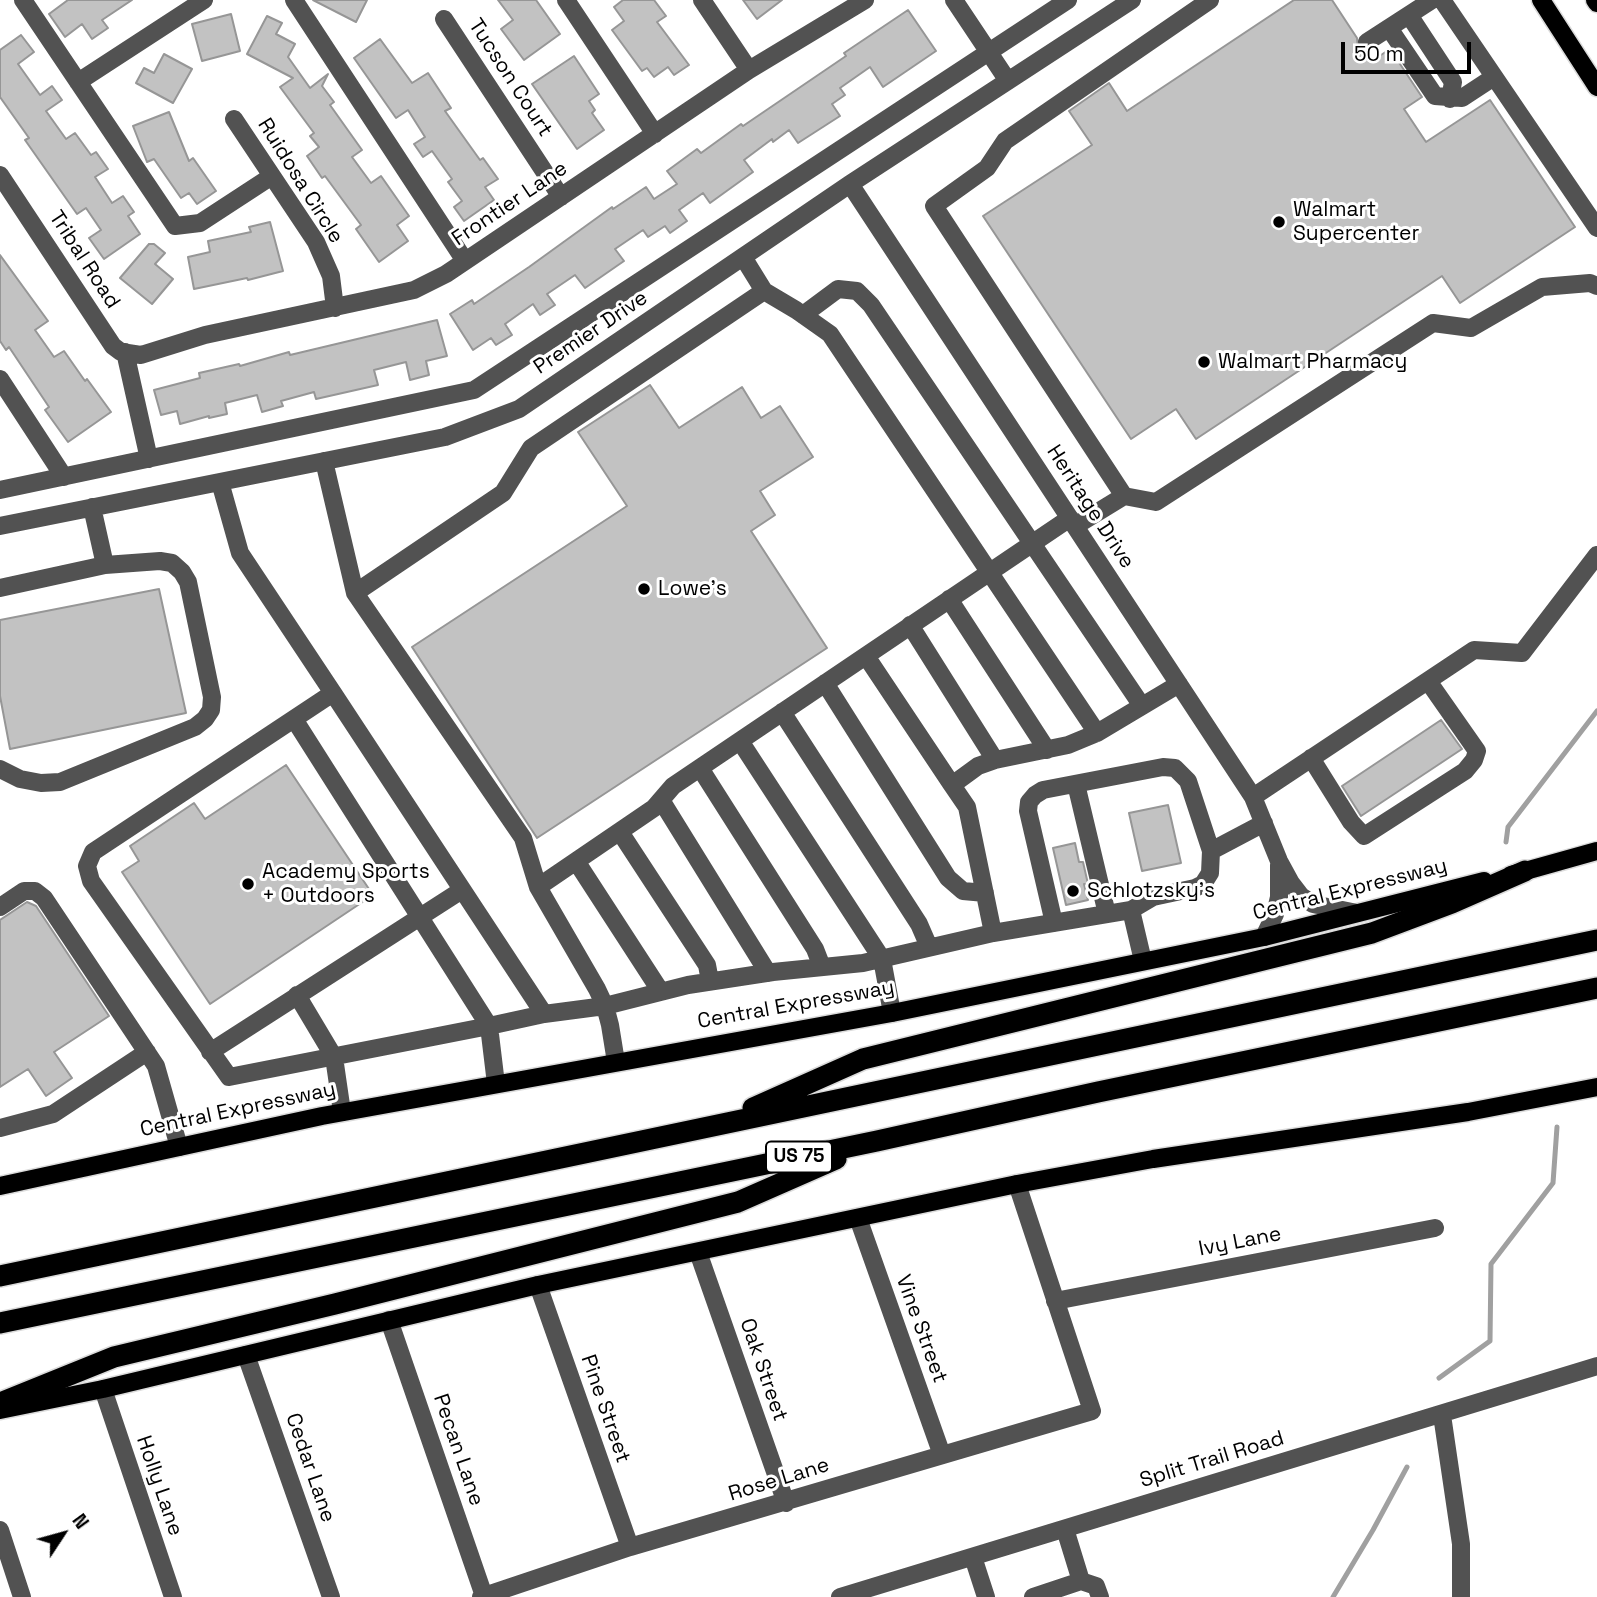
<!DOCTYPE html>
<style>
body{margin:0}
#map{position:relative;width:1597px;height:1597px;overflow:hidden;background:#fff;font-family:"Space Grotesk",sans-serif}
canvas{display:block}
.north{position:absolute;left:28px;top:1499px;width:70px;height:70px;-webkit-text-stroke:5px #fff;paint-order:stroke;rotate:54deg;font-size:19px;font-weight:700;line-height:28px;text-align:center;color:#000}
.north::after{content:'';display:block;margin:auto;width:24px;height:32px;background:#000;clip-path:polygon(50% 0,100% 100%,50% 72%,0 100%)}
.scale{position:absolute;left:1341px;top:42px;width:130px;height:32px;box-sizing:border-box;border:4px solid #000;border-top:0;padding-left:9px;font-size:21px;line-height:24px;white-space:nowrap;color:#000;-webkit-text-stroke:5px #fff;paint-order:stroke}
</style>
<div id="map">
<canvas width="1597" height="1597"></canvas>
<div class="north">N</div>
<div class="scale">50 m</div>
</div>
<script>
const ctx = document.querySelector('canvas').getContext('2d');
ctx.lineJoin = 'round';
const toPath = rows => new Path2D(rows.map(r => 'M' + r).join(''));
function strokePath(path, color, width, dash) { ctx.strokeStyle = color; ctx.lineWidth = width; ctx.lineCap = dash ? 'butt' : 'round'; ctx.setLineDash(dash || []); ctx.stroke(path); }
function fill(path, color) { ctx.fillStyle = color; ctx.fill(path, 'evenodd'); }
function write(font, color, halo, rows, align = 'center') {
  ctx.font = font + ' "Space Grotesk",sans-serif'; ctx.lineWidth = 6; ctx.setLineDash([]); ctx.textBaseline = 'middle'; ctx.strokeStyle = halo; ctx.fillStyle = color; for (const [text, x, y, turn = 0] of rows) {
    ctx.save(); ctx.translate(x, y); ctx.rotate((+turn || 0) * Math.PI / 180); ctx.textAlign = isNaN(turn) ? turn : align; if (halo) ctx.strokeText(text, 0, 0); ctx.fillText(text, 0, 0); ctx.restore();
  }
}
const stream = toPath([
 [1506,842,1508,827,1597,711],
 [1439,1378,1490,1341,1491,1264,1553,1183,1557,1127],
 [1333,1597,1373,1530,1407,1467]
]);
const building = toPath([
 [68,0,132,0,102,20,108,28,92,39,82,24,65,37,49,14,68,0],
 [313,0,367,0,356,22,313,0],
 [498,0,536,0,560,34,524,60,501,29,513,20,498,0],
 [623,0,654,0,666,16,657,22,689,65,674,75,668,67,654,77,647,68,642,71,612,30,624,21,614,7,623,0],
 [743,0,782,0,757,19,743,0],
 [1294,0,1332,0,1357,38,1358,49,1367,53,1372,61,1390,49,1422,97,1404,109,1426,142,1490,100,1575,227,1460,303,1442,276,1196,439,1176,409,1131,439,983,216,1092,145,1069,111,1109,83,1127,111,1294,0],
 [908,10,936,51,883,87,870,67,840,88,845,95,832,104,840,116,798,143,789,130,773,142,772,139,744,160,753,172,710,203,703,193,679,210,687,221,670,233,665,226,648,237,643,230,615,249,624,261,585,288,575,275,547,294,555,305,540,315,533,304,505,324,512,335,496,345,491,338,473,350,450,314,472,300,474,304,529,267,612,207,613,209,646,187,654,199,677,184,667,171,697,149,701,153,741,124,743,126,846,56,844,53,908,10],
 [231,14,240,51,202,61,192,24,231,14],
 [267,16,282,23,276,34,295,44,288,57,310,88,328,74,322,86,334,102,330,105,362,150,352,157,371,183,381,176,409,216,397,225,408,241,379,262,356,229,361,225,325,176,322,178,307,156,319,147,310,136,314,133,280,87,293,78,247,54,267,16],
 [21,35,34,52,18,64,40,95,52,86,62,100,46,111,66,139,75,133,91,155,96,152,108,169,95,177,112,203,123,196,134,212,128,216,140,234,104,259,89,238,101,230,86,208,77,214,25,140,29,138,0,97,0,50,21,35],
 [380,39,412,83,428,73,451,108,445,111,480,160,483,158,498,179,485,187,494,200,464,221,454,207,462,201,448,182,452,179,432,151,423,157,414,144,425,137,408,110,396,118,354,58,380,39],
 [164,54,192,69,173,103,136,83,144,68,154,73,164,54],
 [574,56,599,94,589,101,595,110,592,113,604,130,577,149,532,84,574,56],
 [169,112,189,161,193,158,216,191,197,204,189,193,181,198,154,159,147,162,133,126,169,112],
 [270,222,283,271,248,280,247,278,194,289,188,257,210,252,208,241,251,232,249,227,270,222],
 [149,244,154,244,165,253,155,264,173,279,152,304,120,278,149,244],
 [0,255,48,321,35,330,54,357,64,351,85,381,87,379,111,412,68,442,45,410,49,407,9,347,6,350,0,341,0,255],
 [437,320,447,356,426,361,429,375,410,380,406,362,374,370,378,385,316,399,314,392,281,401,283,406,262,412,257,395,225,403,227,414,209,418,209,416,180,424,177,411,161,415,154,390,200,378,199,373,239,364,240,366,289,352,290,355,437,320],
 [650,385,679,428,742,387,761,418,780,406,813,457,760,491,775,515,751,531,827,648,537,838,412,647,627,506,578,432,650,385],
 [159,589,186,713,10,749,0,696,0,620,159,589],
 [1441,720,1462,749,1361,816,1342,786,1441,720],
 [286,765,373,895,210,1004,122,872,139,861,130,846,194,803,205,819,286,765],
 [1168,805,1181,863,1142,871,1129,813,1168,805],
 [1075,843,1079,862,1083,862,1088,884,1084,884,1088,900,1066,905,1053,848,1075,843],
 [27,902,36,906,109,1016,54,1052,72,1078,46,1096,28,1069,0,1087,0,920,27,902]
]);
const minor = toPath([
 [23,0,175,226,200,223,272,176],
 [294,0,465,261],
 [566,0,655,134],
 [702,0,749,70],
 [954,0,1008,81],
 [1442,0,1597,228],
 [1409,15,1453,82,1450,99],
 [444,19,561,197],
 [1389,28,1435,96,1462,98,1494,77],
 [1367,42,1432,0],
 [78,82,204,0],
 [234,119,316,242,331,276,335,308],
 [0,175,113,346,121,352,141,355,205,335,414,290,446,274,749,70,865,0],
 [850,184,1253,797,1279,861,1291,883,1301,896,1313,904,1357,913],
 [743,257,764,291,796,310,830,334,1097,733,1068,745,995,760,978,766,952,785,967,807,993,933,1131,910,1143,961],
 [803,315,838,289,857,291,871,305,1142,706],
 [125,352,149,459],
 [0,379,64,477],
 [324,461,355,593,523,838,538,887,597,989,605,1006,610,1025,616,1062],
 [220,482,240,553,333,693,93,852,87,866,91,881,229,1077,489,1026,496,1084],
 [0,490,474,390,1068,0],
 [1124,496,934,206,987,168,1005,141,1210,0],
 [0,526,445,437,519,409,850,184,1132,0],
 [1075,526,1124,496,1156,502,1433,323,1471,328,1542,287,1590,283,1597,286],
 [0,588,105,565],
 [355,593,503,493,531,448,764,291],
 [949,599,1047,750],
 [910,625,995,760],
 [866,656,952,785],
 [825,683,948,878,963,891,985,893],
 [333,693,544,1014],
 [782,712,919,924,929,947],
 [294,719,489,1026,544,1014,605,1006,688,985,773,972,863,963,993,933],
 [1097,733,1179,684],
 [740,741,882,959,892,1013],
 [1311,758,1351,822,1364,836,1465,771,1474,760,1477,751,1428,681],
 [700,768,815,949,822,967],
 [0,769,20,779,41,783,60,782,195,727,205,719,211,710,212,697,188,582,182,572,172,563,160,561,105,565,92,507],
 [1076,784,1107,914],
 [1253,797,1474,650,1522,653,1597,555],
 [661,800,768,973],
 [620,832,707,965,710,981],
 [576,861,661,992],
 [538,887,654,808,673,786,1070,518],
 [0,907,24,891,35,891,44,898,156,1066,179,1147],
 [1131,910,1153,897,1195,888,1203,884,1210,873,1211,851,1264,823],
 [1054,923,1028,811,1029,802,1035,795,1043,790,1163,767,1175,768,1188,781,1211,851],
 [1264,937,1275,914,1279,897,1279,865],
 [297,995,334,1057,342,1112],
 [210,1052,462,890],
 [0,1128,53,1114,147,1052],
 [858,1218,942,1455],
 [698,1252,786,1503],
 [538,1285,630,1547],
 [1055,1301,1435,1228],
 [389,1320,484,1596],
 [246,1355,331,1597],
 [103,1389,173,1597],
 [1442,1415,1461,1544,1461,1597],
 [1065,1529,1081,1581,1096,1586,1100,1597],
 [0,1530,22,1597],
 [973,1557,986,1597],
 [481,1597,630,1547,1092,1411,1017,1184],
 [840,1597,1597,1366],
 [1033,1597,1081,1581]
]);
const major = toPath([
 [1541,0,1597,87],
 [1595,0,1597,3],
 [1511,875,1597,851],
 [0,1186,322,1116,892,1013,1264,937,1484,881],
 [0,1410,103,1389,538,1285,1017,1184,1153,1159,1468,1112,1597,1087]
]);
const highway = toPath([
 [753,1108,863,1059,1372,933,1452,903,1525,871],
 [0,1276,1597,940],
 [0,1323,877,1141,1098,1092,1597,988],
 [0,1403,114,1357,335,1304,738,1202,836,1159]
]);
const markers = [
 [1279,222,7,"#000"],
 [1204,362,7,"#000"],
 [644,589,7,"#000"],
 [248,884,7,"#000"],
 [1073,891,7,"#000"]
];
const shields = [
 [799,1157,66]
];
const shieldNames = [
 ["US 75",799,1157]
];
const streetNames = [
 ["Tucson Court",510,78,57],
 ["Ruidosa Circle",300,181,58],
 ["Frontier Lane",510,204,-34],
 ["Tribal Road",84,260,57],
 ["Premier Drive",591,333,-34],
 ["Heritage Drive",1090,507,57],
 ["Central Expressway",1350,890,-14],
 ["Central Expressway",796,1005,-10],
 ["Central Expressway",238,1110,-12],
 ["Ivy Lane",1240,1242,-11],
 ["Vine Street",921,1329,70],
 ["Oak Street",763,1370,71],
 ["Pine Street",605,1409,71],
 ["Pecan Lane",458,1450,71],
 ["Split Trail Road",1212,1460,-17],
 ["Cedar Lane",310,1468,71],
 ["Rose Lane",779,1480,-17],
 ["Holly Lane",159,1486,71]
];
const poiNames = [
 ["Walmart",1293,210],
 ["Supercenter",1293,234],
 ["Walmart Pharmacy",1218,362],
 ["Lowe's",658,589],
 ["Academy Sports",262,872],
 ["+ Outdoors",262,896],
 ["Schlotzsky's",1087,891]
];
strokePath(stream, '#a0a0a0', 5);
fill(building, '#c2c2c2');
strokePath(building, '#969696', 2);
strokePath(major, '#dbdbdb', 21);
strokePath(highway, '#dbdbdb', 24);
strokePath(minor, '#525252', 18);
strokePath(major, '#000', 18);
strokePath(highway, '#000', 21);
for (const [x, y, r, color] of markers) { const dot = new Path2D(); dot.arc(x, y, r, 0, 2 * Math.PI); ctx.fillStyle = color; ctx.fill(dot); strokePath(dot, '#fff', 2.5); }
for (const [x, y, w] of shields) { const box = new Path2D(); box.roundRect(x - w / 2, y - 15.5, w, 31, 5); ctx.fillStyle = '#fff'; ctx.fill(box); strokePath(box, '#000', 2); }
write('bold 19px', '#000', null, shieldNames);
write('21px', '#000', '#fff', streetNames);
write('21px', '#000', '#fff', poiNames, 'left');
</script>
